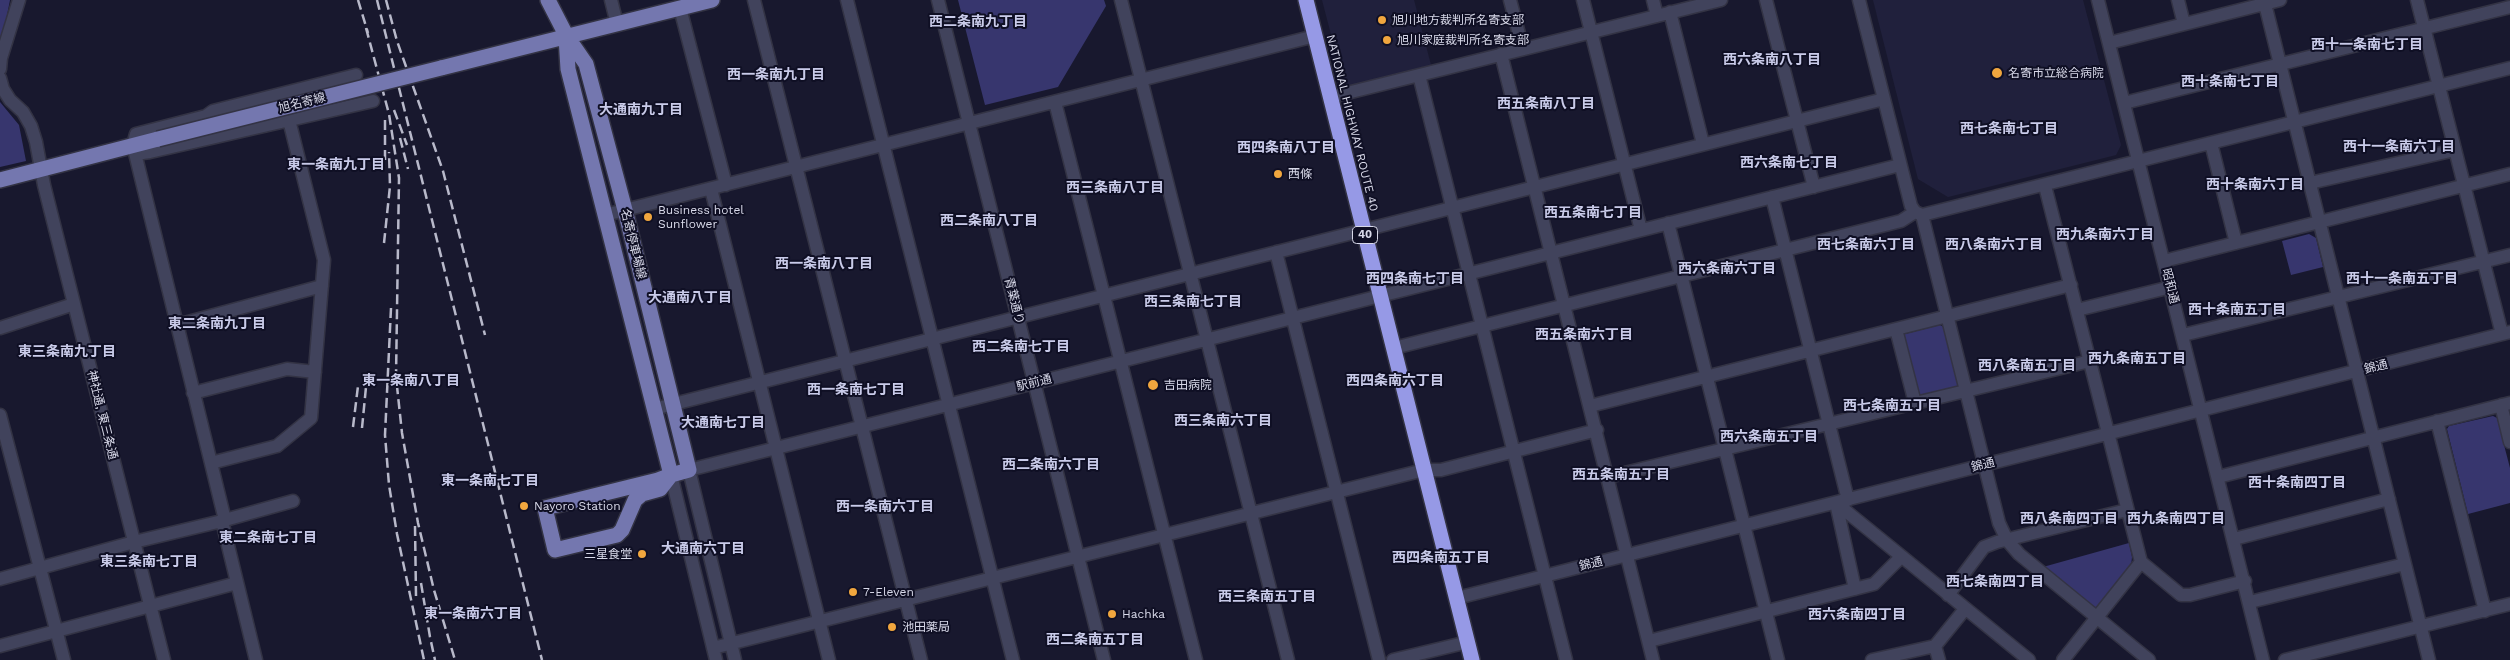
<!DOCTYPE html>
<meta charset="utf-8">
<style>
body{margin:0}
canvas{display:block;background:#18182e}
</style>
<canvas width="2510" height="660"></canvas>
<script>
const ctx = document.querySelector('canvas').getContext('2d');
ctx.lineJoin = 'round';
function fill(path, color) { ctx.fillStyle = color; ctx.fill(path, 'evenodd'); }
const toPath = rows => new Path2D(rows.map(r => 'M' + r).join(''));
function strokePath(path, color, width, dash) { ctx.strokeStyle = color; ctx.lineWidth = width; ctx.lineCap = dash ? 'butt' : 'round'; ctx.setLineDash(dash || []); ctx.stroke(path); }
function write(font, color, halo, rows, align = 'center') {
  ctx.font = font + ' "Work Sans","Noto Sans JP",sans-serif'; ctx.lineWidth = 4; ctx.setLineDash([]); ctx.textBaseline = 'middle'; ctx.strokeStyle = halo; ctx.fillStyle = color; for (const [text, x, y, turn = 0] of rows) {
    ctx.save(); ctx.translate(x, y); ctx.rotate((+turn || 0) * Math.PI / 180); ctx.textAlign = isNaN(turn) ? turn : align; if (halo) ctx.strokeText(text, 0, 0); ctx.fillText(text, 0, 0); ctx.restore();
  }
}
const built = toPath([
 [1322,0,1414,0,1431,65,1345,88],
 [1873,0,2083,0,2121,145,2116,155,1948,197,1918,179]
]);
const green = toPath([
 [0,0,10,0,0,51],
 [958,0,1104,0,1106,6,1058,87,985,105],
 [0,102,19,125,26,161,0,167],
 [2309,234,2316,238,2323,267,2291,275,2282,241],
 [1940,325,1945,328,1960,385,1956,388,1921,397,1917,396,1902,338,1905,334],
 [2493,416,2497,418,2510,468,2510,503,2468,514,2447,429,2449,426],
 [2129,543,2132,557,2131,566,2097,609,2043,567]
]);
const minor = toPath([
 [611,0,617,24],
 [754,0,921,660],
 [847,0,1013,660],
 [938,0,1104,660],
 [1121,0,1288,660],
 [1510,0,1523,49],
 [1583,0,1641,230],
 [1653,0,1657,16],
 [1766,0,1814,187],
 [1859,0,1911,206,1915,212,1922,215,2510,68],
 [2098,0,2263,660],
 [2178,0,2184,24],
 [2264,0,2429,660],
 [2417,0,2502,334],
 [680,8,726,185],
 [1670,12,1703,144],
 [2109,43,2280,0],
 [1501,54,1653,660],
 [0,69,1,58,19,0],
 [1419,75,1566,660],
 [0,78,3,89,10,100,23,112,31,126,36,142,44,185,164,660],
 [1331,97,1721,0],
 [1055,102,1196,660],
 [2124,103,2510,7],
 [2211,143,2236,243],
 [135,154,150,152,373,101],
 [2310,183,2455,150],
 [2045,186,2141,562,2181,595,2190,595,2245,581],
 [711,189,829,660],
 [1772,197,1848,500],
 [605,215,1315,36],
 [1922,215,1999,523,2007,540,2019,554,2149,660],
 [1668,223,1778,660],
 [1276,252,1379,660],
 [2164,261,2510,174],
 [2077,310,2171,287],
 [177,325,322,286],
 [0,328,74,304],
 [1896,329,1915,403],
 [2183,335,2510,255],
 [1394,348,1901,221,1915,212],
 [193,393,287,369,315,372],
 [2501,405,2510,442],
 [1590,406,2071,285],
 [654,409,1884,99],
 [0,415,64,660],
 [2437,421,2485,611],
 [211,463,277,446,311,418,324,260,289,120],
 [671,475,716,660],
 [1608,477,2090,361],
 [2218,477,2510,403],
 [1836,503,2029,660],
 [1836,503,1855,589],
 [225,520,293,501],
 [2234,539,2389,499],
 [0,579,134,542,222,521],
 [1948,595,1984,547,1997,542,2127,510],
 [1457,598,2510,332],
 [2250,602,2405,564],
 [1649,641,1874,584,1901,557],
 [0,646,237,583],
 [1935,646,1939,660],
 [713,648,1424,470,1441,470,1597,430],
 [256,660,222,521,225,520,133,145,136,134,206,116,213,111,356,75],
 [735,660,689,470,1900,165],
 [1393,660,1468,642],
 [1872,660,1935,646,1965,609],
 [2063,660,2141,562],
 [2285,660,2510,604]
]);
const major = toPath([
 [548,0,566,35,586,64,625,210,689,470,671,475,658,480,545,508,555,550,617,535,622,530,635,500,642,494,660,489,671,475],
 [566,37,568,69,671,475],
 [441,68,712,0],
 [0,180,158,139]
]);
const highway = toPath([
 [1306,0,1472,660]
]);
const rail = toPath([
 [358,0,368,33],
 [377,0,542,660],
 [386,0,397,41,443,171,485,335],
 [366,28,389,114,399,178,396,377,402,433,418,523,434,590,455,660],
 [394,110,407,145],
 [385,120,385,160],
 [400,138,408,169],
 [384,243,390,186,389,152],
 [391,308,385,435,389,485,397,534,424,660],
 [353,427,358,386],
 [362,428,366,387],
 [415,526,416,596],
 [421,583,430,637,435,660]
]);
const majorBridge = toPath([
 [158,139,441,68]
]);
const markers = [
 [1382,20,5,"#f0a63e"],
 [1387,40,5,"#f0a63e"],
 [1997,73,6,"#f0a63e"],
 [1278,174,5,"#f0a63e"],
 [648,217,5,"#f0a63e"],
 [1153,385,6,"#f0a63e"],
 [524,506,5,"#f0a63e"],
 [642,554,5,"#f0a63e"],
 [853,592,5,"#f0a63e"],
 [1112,614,5,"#f0a63e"],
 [892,627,5,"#f0a63e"]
];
const shields = [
 [1365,235,25]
];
const shieldNames = [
 ["40",1365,235]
];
const poiNames = [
 ["旭川地方裁判所名寄支部",1392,20],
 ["旭川家庭裁判所名寄支部",1397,40],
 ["名寄市立総合病院",2008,73],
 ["西條",1288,174],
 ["Business hotel",658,210],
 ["Sunflower",658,224],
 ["吉田病院",1164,385],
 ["Nayoro Station",534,506],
 ["三星食堂",632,554,"right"],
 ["7-Eleven",863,592],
 ["Hachka",1122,614],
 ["池田薬局",902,627]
];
const streetNames = [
 ["旭名寄線",302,103,-14],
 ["NATIONAL HIGHWAY ROUTE 40",1352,123,76],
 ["名寄停車場線",633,244,76],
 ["昭和通",2170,286,76],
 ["青葉通り",1014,301,76],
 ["錦通",2376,367,-14],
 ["駅前通",1034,383,-14],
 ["神社通, 東三条通",102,415,76],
 ["錦通",1983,465,-14],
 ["錦通",1591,564,-14]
];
const neighbourhoodNames = [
 ["西二条南九丁目",978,22],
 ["西十一条南七丁目",2367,45],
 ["西六条南八丁目",1772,60],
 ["西一条南九丁目",776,75],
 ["西十条南七丁目",2230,82],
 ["西五条南八丁目",1546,104],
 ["大通南九丁目",641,110],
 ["西七条南七丁目",2009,129],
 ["西十一条南六丁目",2399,147],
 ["西四条南八丁目",1286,148],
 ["西六条南七丁目",1789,163],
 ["東一条南九丁目",336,165],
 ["西十条南六丁目",2255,185],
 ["西三条南八丁目",1115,188],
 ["西五条南七丁目",1593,213],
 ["西二条南八丁目",989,221],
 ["西九条南六丁目",2105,235],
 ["西七条南六丁目",1866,245],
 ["西八条南六丁目",1994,245],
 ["西一条南八丁目",824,264],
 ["西六条南六丁目",1727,269],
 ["西四条南七丁目",1415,279],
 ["西十一条南五丁目",2402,279],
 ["大通南八丁目",690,298],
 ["西三条南七丁目",1193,302],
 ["西十条南五丁目",2237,310],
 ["東二条南九丁目",217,324],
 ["西五条南六丁目",1584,335],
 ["西二条南七丁目",1021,347],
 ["東三条南九丁目",67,352],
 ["西九条南五丁目",2137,359],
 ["西八条南五丁目",2027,366],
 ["東一条南八丁目",411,381],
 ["西四条南六丁目",1395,381],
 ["西一条南七丁目",856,390],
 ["西七条南五丁目",1892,406],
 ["西三条南六丁目",1223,421],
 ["大通南七丁目",723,423],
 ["西六条南五丁目",1769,437],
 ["西二条南六丁目",1051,465],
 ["西五条南五丁目",1621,475],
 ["東一条南七丁目",490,481],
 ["西十条南四丁目",2297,483],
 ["西一条南六丁目",885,507],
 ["西八条南四丁目",2069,519],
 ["西九条南四丁目",2176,519],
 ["東二条南七丁目",268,538],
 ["大通南六丁目",703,549],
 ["西四条南五丁目",1441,558],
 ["東三条南七丁目",149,562],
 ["西七条南四丁目",1995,582],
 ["西三条南五丁目",1267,597],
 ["東一条南六丁目",473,614],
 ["西六条南四丁目",1857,615],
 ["西二条南五丁目",1095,640]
];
fill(built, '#20203c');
fill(green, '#37366e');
strokePath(minor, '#334', 15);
strokePath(major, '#334', 18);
strokePath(highway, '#334', 18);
strokePath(minor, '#41435c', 12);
strokePath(major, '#7477af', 15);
strokePath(highway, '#9699e6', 15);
strokePath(rail, '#b8b9ca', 2.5, [10, 5]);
strokePath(majorBridge, '#334', 18, []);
strokePath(majorBridge, '#7477af', 15);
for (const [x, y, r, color] of markers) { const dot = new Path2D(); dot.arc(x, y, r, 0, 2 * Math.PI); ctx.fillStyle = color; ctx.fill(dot); strokePath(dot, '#0f0f24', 2); }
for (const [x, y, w] of shields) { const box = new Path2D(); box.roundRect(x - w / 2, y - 8.5, w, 17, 4); ctx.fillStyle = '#0f0f24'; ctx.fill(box); strokePath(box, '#d8d9e9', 1); }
write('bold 11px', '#d8d9e9', null, shieldNames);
write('12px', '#d8d9e9', '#0f0f24', poiNames, 'left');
write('12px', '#d8d9e9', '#0f0f24', streetNames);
write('bold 14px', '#c9cbe9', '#0f0f24', neighbourhoodNames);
</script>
